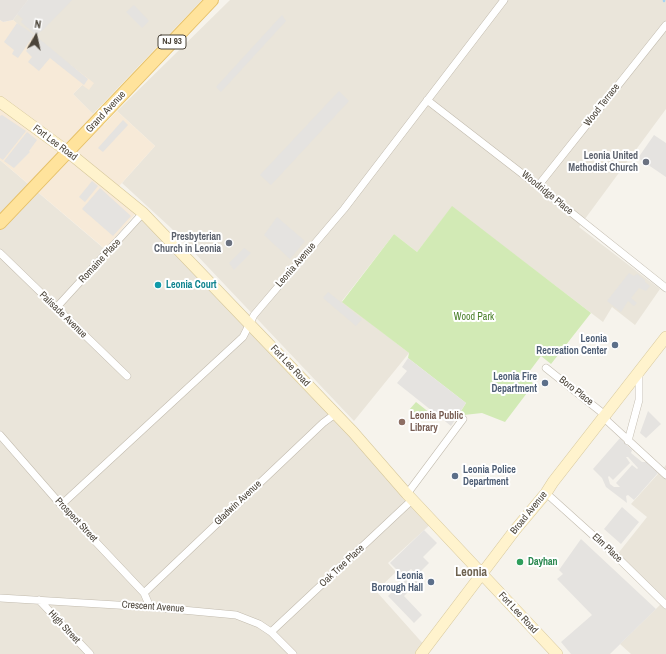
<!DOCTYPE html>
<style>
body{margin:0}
#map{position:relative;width:666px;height:654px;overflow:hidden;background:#f6f3ec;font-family:"Archivo Narrow",sans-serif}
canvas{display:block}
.north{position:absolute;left:16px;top:16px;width:40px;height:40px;-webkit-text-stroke:3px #fff;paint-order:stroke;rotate:9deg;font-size:11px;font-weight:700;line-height:16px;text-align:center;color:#4b4439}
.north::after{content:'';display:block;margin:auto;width:14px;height:18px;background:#4b4439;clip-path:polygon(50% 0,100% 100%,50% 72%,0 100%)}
</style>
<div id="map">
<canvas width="666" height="654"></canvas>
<div class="north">N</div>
</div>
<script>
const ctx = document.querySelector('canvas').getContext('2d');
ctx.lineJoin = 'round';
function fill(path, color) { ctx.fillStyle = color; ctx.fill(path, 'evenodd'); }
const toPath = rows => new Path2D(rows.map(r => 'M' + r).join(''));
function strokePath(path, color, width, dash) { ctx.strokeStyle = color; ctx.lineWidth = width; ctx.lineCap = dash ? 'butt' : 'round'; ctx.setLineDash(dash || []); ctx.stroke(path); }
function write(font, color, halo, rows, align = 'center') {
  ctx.font = font + ' "Archivo Narrow",sans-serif'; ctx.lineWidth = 4; ctx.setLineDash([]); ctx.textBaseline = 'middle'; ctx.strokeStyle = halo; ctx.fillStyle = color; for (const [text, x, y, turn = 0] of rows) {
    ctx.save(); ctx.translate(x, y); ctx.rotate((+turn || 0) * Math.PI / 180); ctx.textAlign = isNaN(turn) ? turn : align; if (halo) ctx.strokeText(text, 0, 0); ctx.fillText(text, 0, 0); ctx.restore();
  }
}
const residential = toPath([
 [28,0,202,0,93,114,73,94,82,85,13,20],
 [230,0,666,0,666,109,579,227,660,289,635,325,612,307,603,322,452,207,417,252,394,234,342,301,409,353,354,421,171,228,122,183,155,146,117,111],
 [0,160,108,252,143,213,433,522,388,563,396,572,376,591,426,647,421,654,0,654],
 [666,465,666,654,631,654,620,644,663,602,616,556,647,517,631,504]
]);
const commercial = toPath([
 [0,20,3,22,13,20,94,83,89,90,82,85,73,94,104,125,117,111,155,146,112,194,135,214,105,249,0,160]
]);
const industrial = toPath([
 [0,0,28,0,13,20,3,22,0,20]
]);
const green = toPath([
 [452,206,591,313,551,364,541,356,529,372,533,385,505,422,482,413,464,415,461,411,466,403,408,358,409,353,342,302,394,234,417,252],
 [416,402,430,413,423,421,409,410]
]);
const parking = toPath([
 [28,0,72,0,43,30,36,35,21,22,23,19,17,14],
 [134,5,149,21,142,28,126,12],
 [282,15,286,21,221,92,216,87],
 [17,23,34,35,18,58,12,54,14,50,4,42],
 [37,37,88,79,84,85,50,58,39,71,28,62,32,57,26,51],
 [339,91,349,101,271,185,260,175],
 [2,115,26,131,3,160,0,158,0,116],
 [123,120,128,125,103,152,98,148],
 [27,132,37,140,29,151,30,152,14,168,4,161],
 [654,135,666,143,666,177,638,158],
 [92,181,98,186,85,202,79,197],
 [100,188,131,216,113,236,82,209],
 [277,217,305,241,290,259,264,235],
 [244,248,251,253,234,270,229,263],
 [629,273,634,276,637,274,645,280,645,282,650,286,646,291,639,288,631,298,637,303,634,306,628,301,621,312,607,301],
 [328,292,362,319,356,326,323,298],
 [408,358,466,403,451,426,397,383,407,371,402,367],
 [648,411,661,424,646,438,640,433],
 [620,438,632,450,631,453,642,462,647,462,658,473,634,500,628,495,626,496,627,503,606,487,602,478,593,469],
 [626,457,628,457,638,468,637,469,632,465,616,483,620,487,614,487,610,484,608,477,609,476,613,480,630,463],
 [622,507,639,522,621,544,604,529],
 [424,530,437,543,423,557,429,563,417,575,411,569,403,576,390,563],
 [581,539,656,609,610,654,571,654,561,642,592,615,557,579,563,574,559,570],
 [411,574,418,582,404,596,422,615,414,623,388,596]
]);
const stream = toPath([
 [664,0,664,1]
]);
const street = toPath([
 [427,100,538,186,666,288],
 [538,186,666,25],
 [0,253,127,376],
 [56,308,143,213],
 [546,368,605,415],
 [603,417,666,475],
 [0,435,61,505,144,593,150,607],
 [628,441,639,400,639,372],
 [546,493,616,556,666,605],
 [407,494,463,419],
 [61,505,243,337,254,315,344,209,504,0],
 [144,593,323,423,335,414],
 [0,598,150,607,236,615,259,624,271,632,293,654],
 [39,600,90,654],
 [271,632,413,499]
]);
const secondary = toPath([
 [0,102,68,152,143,213,353,432,407,494,557,654],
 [421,654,515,530,546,493,553,482,666,337]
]);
const primary = toPath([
 [0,223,212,0]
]);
const markers = [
 [646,162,4,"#6b7280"],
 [229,243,4,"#6b7280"],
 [158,285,4,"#0f9aa8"],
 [615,345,4,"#5c6f8a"],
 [545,383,4,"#5c6f8a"],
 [402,422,4,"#8d6e63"],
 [455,476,4,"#5c6f8a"],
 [520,562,4,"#2e9e5b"],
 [431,582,4,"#5c6f8a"]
];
const shields = [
 [172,42,28]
];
const shieldNames = [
 ["NJ 93",172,42]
];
const streetNames = [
 ["Wood Terrace",602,105,-52],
 ["Grand Avenue",106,112,-47],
 ["Fort Lee Road",55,143,37],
 ["Woodridge Place",547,193,39],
 ["Romaine Place",100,261,-47],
 ["Leonia Avenue",296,265,-49],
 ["Palisade Avenue",63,315,44],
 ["Fort Lee Road",290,366,47],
 ["Boro Place",576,391,38],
 ["Gladwin Avenue",238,503,-43],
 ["Broad Avenue",529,513,-51],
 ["Prospect Street",76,520,47],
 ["Elm Place",607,548,43],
 ["Oak Tree Place",342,566,-43],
 ["Crescent Avenue",153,607,4],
 ["Fort Lee Road",518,613,47],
 ["High Street",64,627,47]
];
const worshipNames = [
 ["Leonia United",638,156],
 ["Methodist Church",638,168],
 ["Presbyterian",221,237],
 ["Church in Leonia",221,249]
];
const cultureNames = [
 ["Leonia Court",166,285]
];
const parkNames = [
 ["Wood Park",474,317]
];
const serviceNames = [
 ["Leonia",607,339],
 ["Recreation Center",607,351],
 ["Leonia Fire",537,377],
 ["Department",537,389],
 ["Leonia Police",463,470,"left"],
 ["Department",463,482,"left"],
 ["Leonia",423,576],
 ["Borough Hall",423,588]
];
const educationNames = [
 ["Leonia Public",410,416],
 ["Library",410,428]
];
const leisureNames = [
 ["Dayhan",528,562]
];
const quarterNames = [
 ["Leonia",471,573]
];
fill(residential, '#eae5da');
fill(commercial, '#f7ead8');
fill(industrial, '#e6e2dd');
fill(green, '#d2eab5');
fill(parking, '#e5e3e0');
strokePath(stream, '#a9d4f2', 2.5);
strokePath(street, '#c2bbae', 8);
strokePath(secondary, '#d6c79b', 12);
strokePath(primary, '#e6c16a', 14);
strokePath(street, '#fff', 7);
strokePath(secondary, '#fff3cd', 11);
strokePath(primary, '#ffe39c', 12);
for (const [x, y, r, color] of markers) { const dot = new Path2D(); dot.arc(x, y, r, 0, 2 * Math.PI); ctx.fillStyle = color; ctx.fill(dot); strokePath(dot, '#fff', 1.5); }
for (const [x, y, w] of shields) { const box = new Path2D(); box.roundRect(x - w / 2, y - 7, w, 14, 3); ctx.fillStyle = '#fff'; ctx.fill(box); strokePath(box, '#4b4439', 1); }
write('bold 9px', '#4b4439', null, shieldNames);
write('10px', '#4b4439', '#fff', streetNames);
write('bold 10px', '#5b616d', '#fff', worshipNames, 'right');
write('bold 10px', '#0d838f', '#fff', cultureNames, 'left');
write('10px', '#4a7f2a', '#fff', parkNames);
write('bold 10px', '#4e5e75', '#fff', serviceNames, 'right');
write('bold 10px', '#785e54', '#fff', educationNames, 'left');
write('bold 10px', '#27864d', '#fff', leisureNames, 'left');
write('bold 12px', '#6e6250', '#fff', quarterNames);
</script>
